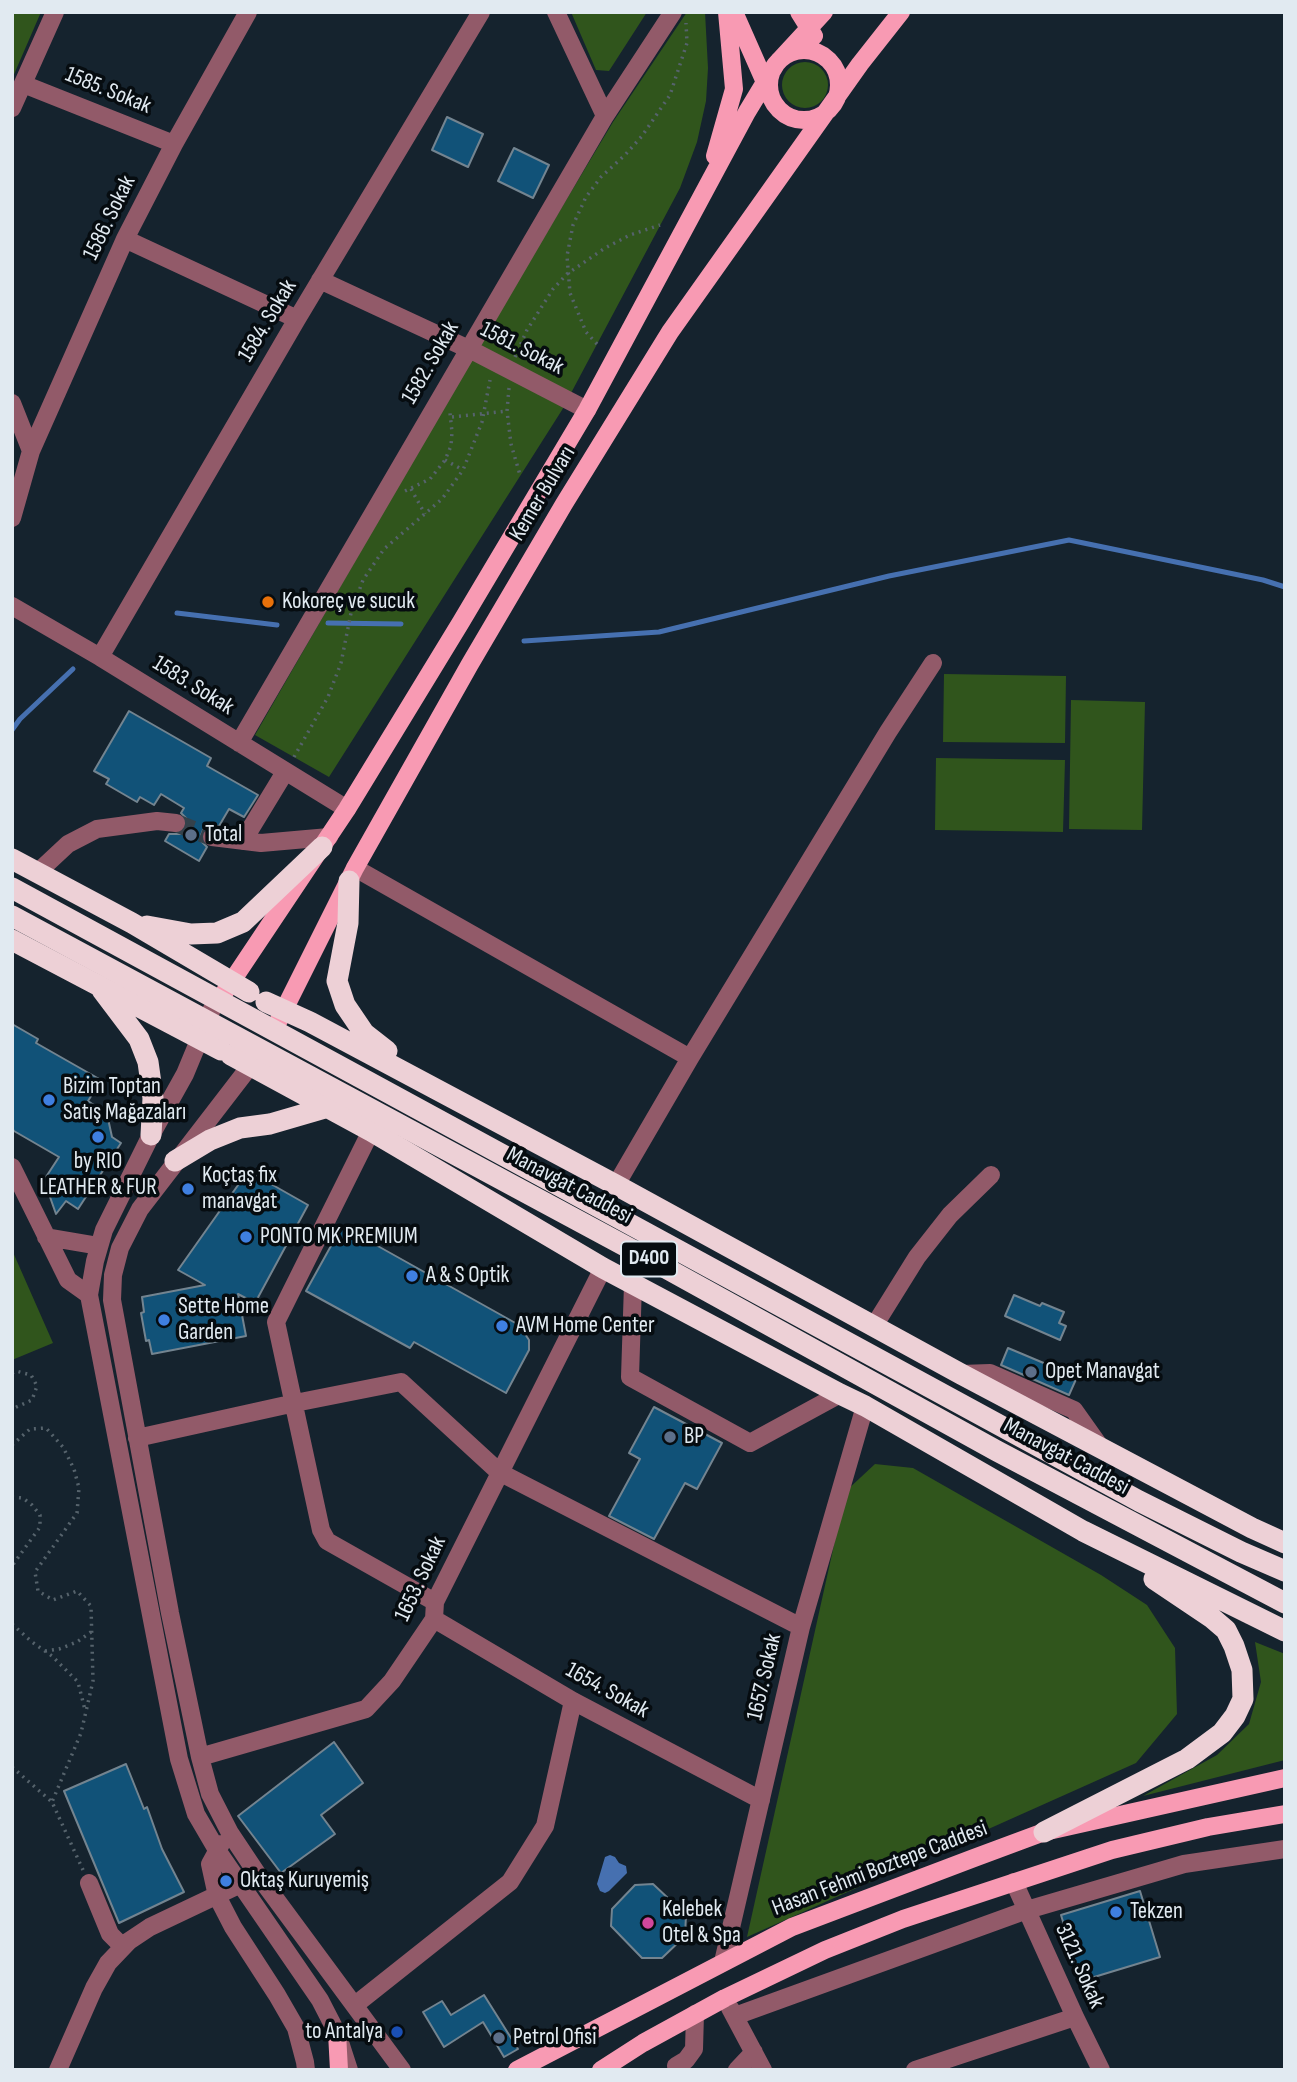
<!DOCTYPE html>
<meta charset="utf-8">
<style>
body{margin:0}
#map{position:relative;width:1297px;height:2082px;overflow:hidden;background:#15232e;font-family:"Sofia Sans Condensed",sans-serif}
canvas{display:block}
.frame{position:absolute;inset:0;border:14px solid #e1eaf1;pointer-events:none}
</style>
<div id="map">
<canvas width="1297" height="2082"></canvas>
<div class="frame"></div>
</div>
<script>
const ctx = document.querySelector('canvas').getContext('2d');
ctx.lineJoin = 'round';
function fill(path, color) { ctx.fillStyle = color; ctx.fill(path, 'evenodd'); }
const toPath = rows => new Path2D(rows.map(r => 'M' + r).join(''));
function strokePath(path, color, width, dash) { ctx.strokeStyle = color; ctx.lineWidth = width; ctx.lineCap = dash ? 'butt' : 'round'; ctx.setLineDash(dash || []); ctx.stroke(path); }
function write(font, color, halo, rows, align = 'center') {
  ctx.font = font + ' "Sofia Sans Condensed",sans-serif'; ctx.lineWidth = 7; ctx.setLineDash([]); ctx.textBaseline = 'middle'; ctx.strokeStyle = halo; ctx.fillStyle = color; for (const [text, x, y, turn = 0] of rows) {
    ctx.save(); ctx.translate(x, y); ctx.rotate((+turn || 0) * Math.PI / 180); ctx.textAlign = isNaN(turn) ? turn : align; if (halo) ctx.strokeText(text, 0, 0); ctx.fillText(text, 0, 0); ctx.restore();
  }
}
const green = toPath([
 [12,12,41,12,12,79],
 [571,12,647,12,609,71,596,70],
 [687,12,705,12,708,68,706,101,697,142,680,188,562,410,329,777,255,735,475,352,613,122],
 '782 85a23 23 0 1 1 46 0a23 23 0 1 1-46 0Z',
 [944,674,1066,676,1065,743,943,742],
 [1071,700,1145,702,1142,830,1069,829],
 [936,758,1065,760,1063,832,935,830],
 [12,1250,53,1343,12,1360],
 [875,1464,913,1468,1101,1575,1147,1605,1175,1648,1177,1714,1136,1763,747,1937,846,1491],
 [1255,1642,1285,1654,1285,1760,1143,1796,1217,1755,1249,1724,1261,1682]
]);
const water = toPath([
 [610,1855,615,1857,619,1863,626,1866,627,1873,609,1891,605,1893,600,1891,597,1884,605,1857]
]);
const stream = toPath([
 [177,613,277,625],
 [328,623,401,624],
 [524,641,659,632,889,576,1069,540,1263,580,1285,587],
 [12,730,20,719,73,669]
]);
const building = toPath([
 [447,117,483,134,468,167,432,150,447,117],
 [514,148,549,165,533,198,498,181,514,148],
 [129,711,211,758,207,766,258,795,244,817,229,809,219,826,208,826,203,830,201,835,201,841,207,847,199,861,165,841,169,834,180,834,186,829,187,819,181,813,184,808,161,794,154,805,140,797,137,802,106,784,109,779,94,771,129,711],
 [12,1024,38,1039,36,1043,101,1080,88,1101,107,1114,112,1137,121,1143,78,1209,66,1201,56,1214,44,1180,59,1157,14,1131,12,1128,12,1024],
 [248,1171,308,1205,255,1303,238,1294,246,1336,152,1354,149,1340,146,1341,141,1313,144,1312,142,1297,205,1285,178,1270,248,1171],
 [342,1226,519,1325,529,1340,529,1350,506,1393,414,1342,410,1348,306,1291,342,1226],
 [1014,1295,1040,1306,1042,1303,1064,1312,1059,1323,1066,1326,1060,1340,1005,1316,1014,1295],
 [1008,1348,1077,1377,1069,1395,1001,1365,1008,1348],
 [654,1407,722,1443,697,1489,685,1483,654,1539,609,1516,640,1459,629,1453,654,1407],
 [334,1742,363,1783,321,1815,335,1834,281,1873,238,1816,334,1742],
 [126,1764,144,1809,147,1807,162,1849,184,1892,119,1923,64,1791,126,1764],
 [653,1884,686,1915,685,1936,662,1958,642,1958,611,1926,612,1909,635,1885,653,1884],
 [1140,1891,1160,1957,1081,1981,1061,1915,1140,1891],
 [484,1995,518,2049,504,2057,483,2022,444,2047,423,2012,442,2001,451,2015,484,1995]
]);
const minorTunnel = toPath([
 [176,823,212,837]
]);
const path = toPath([
 [597,344,586,332,570,293,567,256,573,225,586,197,601,177,625,155,642,136,670,95,687,43,686,23],
 [515,357,527,330,553,289,567,274,605,248,630,235,660,225],
 [509,388,507,411,511,444,520,475],
 [452,417,507,411],
 [445,460,463,470],
 [411,489,425,514],
 [405,491,430,479,445,460,451,446,452,432,450,413],
 [294,757,328,697,341,663,351,613,363,580,384,549,442,499,463,470,482,422,490,380],
 [12,1373,16,1371,31,1375,37,1386,32,1400,12,1409],
 [12,1445,30,1429,46,1428,63,1447,74,1469,79,1488,77,1513,35,1572,38,1591,53,1600,77,1591,91,1606,93,1681,81,1733,52,1802],
 [12,1497,23,1498,32,1505,40,1515,40,1527,12,1566],
 [12,1624,32,1642,52,1656,78,1682,85,1710],
 [45,1651,59,1649,77,1642,91,1632],
 [12,1767,52,1802,83,1870]
]);
const minor = toPath([
 [556,12,605,116],
 [23,84,174,144],
 [12,108,55,12],
 [125,239,297,319],
 [320,280,475,352,587,410],
 [12,403,31,451,12,518],
 [31,451,125,239,174,144,248,12],
 [12,606,100,657,347,809],
 [100,657,297,319,481,12],
 [239,743,605,116,673,12],
 [212,837,261,843,329,837],
 [243,841,285,772],
 [355,868,690,1058],
 [38,872,68,844,97,829,157,821,176,823],
 [212,1009,185,1074,151,1135,104,1230,95,1261,89,1295,179,1759,196,1814,217,1850,320,2000,337,2033,349,2070],
 [257,1057,140,1209,120,1248,113,1275,112,1300,170,1613,200,1757,210,1794,230,1833,258,1875,402,2070],
 [371,1131,276,1322,321,1530,327,1541,435,1602],
 [12,1167,68,1280,89,1295],
 [616,1185,690,1058,888,732,933,663],
 [46,1237,99,1246],
 [633,1284,630,1377,750,1443,840,1394],
 [874,1326,917,1257,950,1215,991,1175],
 [961,1374,990,1373,1074,1410,1101,1448],
 [137,1438,295,1403,401,1382,499,1472,801,1627],
 [434,1619,573,1701,761,1800],
 [200,1757,366,1709,392,1681,434,1619,435,1602,603,1268],
 [221,1844,210,1864,217,1896,233,1927,277,1995,296,2028,305,2062,306,2070],
 [1014,1882,1075,2017,1101,2070],
 [89,1883,110,1934,123,1947],
 [723,1962,801,1627,865,1406],
 [355,2005,510,1882,545,1826,573,1701],
 [730,2008,763,2070],
 [735,2016,1027,1910,1184,1864,1285,1849],
 [676,2066,686,2060,694,2049,695,2014],
 [58,2070,94,1988,108,1963,129,1941,150,1927,249,1880],
 [737,2070,754,2052],
 [915,2070,1075,2017]
]);
const major = toPath([
 [734,12,768,89],
 [799,12,814,36],
 '769 85a35 35 0 1 1 70 0a35 35 0 1 1-70 0Z',
 [715,156,734,89,727,12],
 [224,993,347,809,461,622,587,410,747,112,776,64,824,12],
 [274,1030,355,868,470,664,564,504,670,332,860,64,901,12],
 [337,2033,339,2070],
 [517,2070,792,1927,974,1858,1044,1832,1285,1778],
 [601,2070,643,2043,725,1998,825,1950,903,1919,1112,1850,1208,1827,1285,1814]
]);
const highway = toPath([
 [12,859,132,923,249,992],
 [349,881,348,923,337,981,345,1005,364,1033,387,1051],
 [147,926,191,934,217,933,243,922,322,847],
 [12,940,221,1050],
 [102,990,139,1039,148,1062,153,1098,151,1135],
 [266,1002,310,1022,616,1185,961,1374,1252,1528,1285,1543],
 [231,1055,371,1131,603,1268,840,1394,865,1406,1083,1531,1285,1631],
 [175,1161,210,1140,240,1128,270,1124,325,1108],
 [1044,1832,1187,1759,1222,1733,1235,1716,1243,1699,1242,1670,1234,1646,1226,1630,1212,1618,1154,1579]
]);
const highwayBridge = toPath([
 [12,888,1139,1501,1241,1552,1285,1571],
 [12,916,653,1261,997,1451,1285,1603]
]);
const markers = [
 [268,602,7,"#e8710a"],
 [191,835,7,"#5c6f8a"],
 [49,1100,7,"#3f7fe0"],
 [98,1137,7,"#3f7fe0"],
 [188,1189,7,"#3f7fe0"],
 [246,1237,7,"#3f7fe0"],
 [412,1276,7,"#3f7fe0"],
 [164,1320,7,"#3f7fe0"],
 [502,1326,7,"#3f7fe0"],
 [1031,1372,7,"#5c6f8a"],
 [670,1437,7,"#5c6f8a"],
 [226,1881,7,"#3f7fe0"],
 [1116,1912,7,"#3f7fe0"],
 [648,1923,7,"#d1479c"],
 [397,2032,7,"#1a4fb4"],
 [499,2038,7,"#5c6f8a"]
];
const shields = [
 [649,1259,56]
];
const shieldNames = [
 ["D400",649,1259]
];
const streetNames = [
 ["1585. Sokak",108,91,22],
 ["1586. Sokak",110,218,-64],
 ["1584. Sokak",268,321,-59],
 ["1581. Sokak",522,349,27],
 ["1582. Sokak",431,363,-60],
 ["Kemer Bulvarı",543,494,-59],
 ["1583. Sokak",193,686,32],
 ["Manavgat Caddesi",569,1186,28],
 ["Manavgat Caddesi",1066,1457,28],
 ["1653. Sokak",421,1579,-65],
 ["1657. Sokak",765,1677,-77],
 ["1654. Sokak",607,1691,29],
 ["Hasan Fehmi Boztepe Caddesi",880,1869,-21],
 ["3121. Sokak",1079,1966,66]
];
const poiNames = [
 ["Kokoreç ve sucuk",282,602],
 ["Total",205,835],
 ["Bizim Toptan",63,1087],
 ["Satış Mağazaları",63,1113],
 ["by RIO",98,1162,"center"],
 ["LEATHER & FUR",98,1188,"center"],
 ["Koçtaş fix",202,1176],
 ["manavgat",202,1202],
 ["PONTO MK PREMIUM",260,1237],
 ["A & S Optik",426,1276],
 ["Sette Home",178,1307],
 ["Garden",178,1333],
 ["AVM Home Center",516,1326],
 ["Opet Manavgat",1045,1372],
 ["BP",684,1437],
 ["Oktaş Kuruyemiş",240,1881],
 ["Kelebek",662,1910],
 ["Otel & Spa",662,1936],
 ["Tekzen",1130,1912],
 ["to Antalya",383,2032,"right"],
 ["Petrol Ofisi",513,2038]
];
fill(green, '#30551c');
fill(water, '#4670b0');
strokePath(stream, '#4670b0', 5);
fill(building, '#115278');
strokePath(building, '#738490', 2);
strokePath(minorTunnel, '#34414b', 18, [18, 9]);
strokePath(path, '#56636c', 3.5, [2, 5]);
strokePath(minor, '#925a69', 18);
strokePath(major, '#f89ab3', 18);
strokePath(highway, '#edd0d6', 21);
strokePath(highwayBridge, '#edd0d6', 21);
for (const [x, y, r, color] of markers) { const dot = new Path2D(); dot.arc(x, y, r, 0, 2 * Math.PI); ctx.fillStyle = color; ctx.fill(dot); strokePath(dot, '#060c10', 2.5); }
for (const [x, y, w] of shields) { const box = new Path2D(); box.roundRect(x - w / 2, y - 17.5, w, 35, 5); ctx.fillStyle = '#060c10'; ctx.fill(box); strokePath(box, '#e1eaf1', 2); }
write('bold 21px', '#e1eaf1', null, shieldNames);
write('23px', '#e1eaf1', '#060c10', streetNames);
write('23px', '#e1eaf1', '#060c10', poiNames, 'left');
</script>
